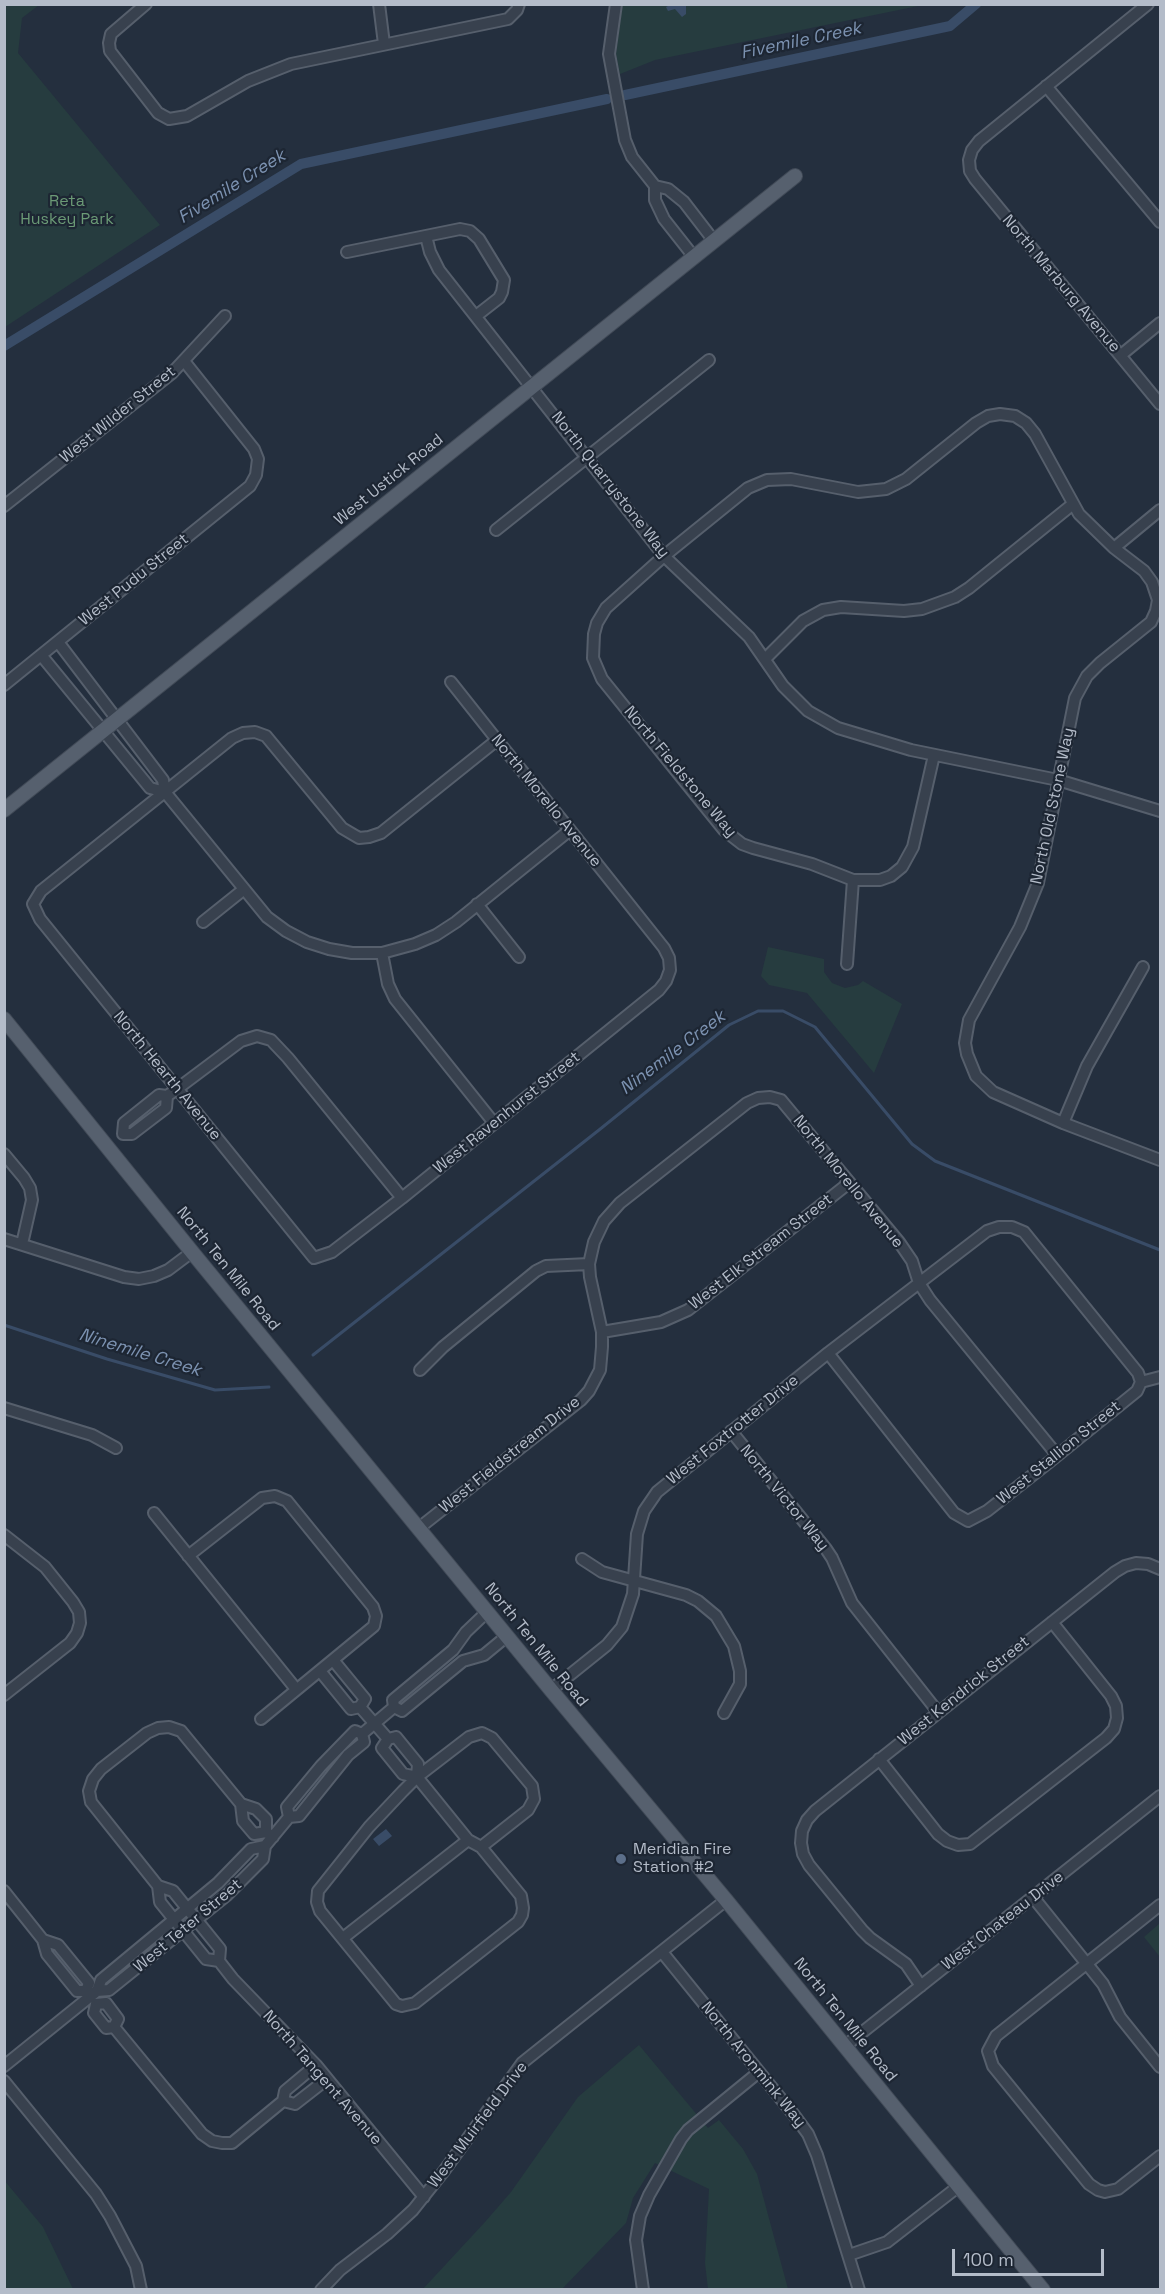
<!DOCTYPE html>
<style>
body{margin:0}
#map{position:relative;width:1165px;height:2294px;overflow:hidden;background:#242f3e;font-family:"Space Grotesk",sans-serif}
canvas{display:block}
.frame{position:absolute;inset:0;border:6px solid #b4bcc9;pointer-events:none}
.scale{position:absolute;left:952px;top:2249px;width:152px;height:27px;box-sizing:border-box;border:3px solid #b4bcc9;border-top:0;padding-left:8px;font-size:18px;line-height:21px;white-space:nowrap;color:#b4bcc9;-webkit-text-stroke:4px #1d2633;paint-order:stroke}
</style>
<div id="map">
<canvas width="1165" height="2294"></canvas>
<div class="frame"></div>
<div class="scale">100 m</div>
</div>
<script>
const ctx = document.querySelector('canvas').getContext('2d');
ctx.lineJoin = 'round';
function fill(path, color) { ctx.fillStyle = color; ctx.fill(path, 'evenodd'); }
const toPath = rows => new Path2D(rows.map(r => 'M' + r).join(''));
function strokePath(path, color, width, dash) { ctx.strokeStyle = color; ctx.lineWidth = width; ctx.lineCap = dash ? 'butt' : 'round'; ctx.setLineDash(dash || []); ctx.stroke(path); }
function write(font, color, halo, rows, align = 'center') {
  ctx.font = font + ' "Space Grotesk",sans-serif'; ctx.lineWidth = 4.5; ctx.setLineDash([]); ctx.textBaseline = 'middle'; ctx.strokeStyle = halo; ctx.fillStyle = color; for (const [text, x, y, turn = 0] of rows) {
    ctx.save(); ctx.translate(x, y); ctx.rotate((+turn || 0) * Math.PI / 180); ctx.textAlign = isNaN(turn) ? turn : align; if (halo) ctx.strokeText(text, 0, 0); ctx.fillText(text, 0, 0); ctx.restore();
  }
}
const green = toPath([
 [5,4,39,5,22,18,18,53,160,225,5,327],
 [622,5,923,5,655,60,620,74,616,54],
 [768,947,824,959,824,972,832,983,845,988,858,985,863,981,902,1004,874,1073,807,993,769,985,761,976],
 [1160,1923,1160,1957,1144,1937],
 [639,2045,708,2128,719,2120,743,2149,757,2174,788,2289,708,2289,705,2263,709,2189,655,2163,633,2198,626,2223,562,2289,422,2290,485,2222,511,2192,578,2097],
 [4,2180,43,2227,73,2289,5,2289]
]);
const water = toPath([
 [670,5,686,5,686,14,682,17,675,9,668,11,666,7],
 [386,1829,392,1836,379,1846,373,1839]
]);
const stream = toPath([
 [4,1325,107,1359,215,1390,269,1387],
 [313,1355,599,1130,729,1025,758,1011,783,1011,815,1027,912,1144,935,1161,1160,1250]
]);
const canal = toPath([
 [625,95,950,26,976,4],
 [4,346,301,164,607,99]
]);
const minor = toPath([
 [146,4,111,34,109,43,110,51,158,113,169,119,187,116,248,81,291,64,508,19,517,10,519,4],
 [379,4,384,44],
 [616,4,609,54,625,140,632,157,655,186,655,200,664,219,694,257],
 [1148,4,979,141,972,150,969,160,970,171,975,179,1160,404],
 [1046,86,1160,222],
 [655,186,668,189,684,202,714,241],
 [426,236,430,252,439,270,664,556,749,637,783,686,808,711,838,728,911,750,1058,780,1160,811],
 [347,252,460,229,470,231,479,239,504,280,502,292,499,298,476,316],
 [1121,355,1160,323],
 [4,506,172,373,225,316],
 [496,530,709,360],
 [1114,548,1160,510],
 [41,655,150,788,165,792,163,780,58,642],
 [765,659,803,621,823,610,841,607,904,611,922,609,955,597,969,588,1073,504],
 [451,682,497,740,570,830,664,948,669,958,670,970,666,981,659,990,402,1198,332,1252,314,1258,40,919,33,904,41,891,232,738,243,733,255,732,266,736,342,828,359,838,369,837,381,833,497,740],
 [4,685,250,486,256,475,258,459,254,449,184,361],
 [934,755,913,847,902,867,891,876,880,880,853,880,812,864,753,848,742,844,724,830,602,679,593,658,594,634,597,623,606,608,664,556,748,488,767,480,791,479,858,492,886,489,906,479,976,423,988,416,1000,414,1015,416,1026,423,1035,434,1079,514,1114,548,1144,571,1152,582,1158,600,1156,611,1151,622,1100,663,1087,676,1075,698,1038,883,1020,927,969,1020,965,1043,967,1054,976,1076,993,1092,1063,1123,1160,1160],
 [165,792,267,917,286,931,307,942,329,949,352,953,382,953,415,944,436,935,456,922,570,830],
 [477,904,519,957],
 [203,922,243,890],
 [382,953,388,984,395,999,494,1123],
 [847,964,853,880],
 [167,1096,166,1108,132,1134,123,1134,124,1123,159,1095,167,1096,177,1089,241,1041,257,1036,271,1040,288,1058,402,1198],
 [1063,1123,1087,1066,1143,967],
 [4,1154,24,1178,30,1188,32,1200,22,1244],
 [4,1239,124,1277,139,1279,154,1276,168,1270,192,1252],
 [602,1332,661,1322,688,1310,849,1183],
 [828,1353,954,1513,968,1521,987,1511,1048,1463,1137,1391,1141,1382,1160,1377],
 [420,1370,443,1347,536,1271,546,1266,589,1264],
 [4,1408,92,1435,116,1448],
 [731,1431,826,1549,832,1558,852,1603,938,1712],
 [154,1513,296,1689],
 [419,1528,581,1400,589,1391,600,1370,602,1347,602,1332,590,1277,589,1264,594,1242,604,1221,620,1203,747,1103,758,1098,770,1097,781,1100,899,1242,912,1261,919,1283,930,1300,1057,1455],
 [4,1535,45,1567,73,1602,79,1612,80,1623,77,1633,70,1643,4,1695],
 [188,1556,262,1498,275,1496,287,1501,373,1607,376,1616,374,1626,261,1719],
 [582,1559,602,1572,686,1595,698,1601,716,1616,734,1646,740,1671,740,1684,724,1713],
 [333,1660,365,1699,360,1707],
 [320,1671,351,1709,360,1707],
 [551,1690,607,1645,622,1627,633,1594,637,1534,644,1511,657,1492,828,1353,987,1231,999,1227,1012,1227,1024,1232,1138,1373,1141,1382],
 [360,1707,388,1739],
 [394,1707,402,1711,463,1661,484,1655,507,1636],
 [362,1734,394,1707,393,1700,453,1650,466,1632,487,1612],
 [396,1737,418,1764,417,1777,403,1774,382,1748,388,1739,396,1737],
 [879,1759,938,1834,947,1841,958,1845,970,1844,1106,1738,1114,1729,1117,1718,1116,1706,1111,1696,1052,1622],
 [417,1777,468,1840,481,1847,521,1896,523,1908,522,1915,518,1922,415,2003,402,2006,396,2004,320,1911,317,1902,318,1891,369,1827,403,1791,417,1777,469,1737,482,1733,492,1738,532,1786,534,1799,528,1810,481,1847],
 [289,1817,287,1807,321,1766,355,1731,362,1734],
 [266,1832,266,1819,256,1809,241,1804,243,1821,254,1834,266,1832,273,1837],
 [265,1846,251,1849,218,1883,101,1980,97,1991,109,1990,227,1895,263,1859,265,1846,289,1817,299,1816,348,1755,364,1742,362,1734],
 [158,1886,91,1802,89,1791,93,1779,101,1769,147,1733,158,1728,169,1727,181,1731,241,1804],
 [4,1891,43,1940],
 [1033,1897,1103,1984,1120,2017,1160,2067],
 [1160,1905,996,2036,988,2051,993,2066,1089,2184,1098,2190,1105,2192,1118,2189,1160,2156],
 [343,1938,468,1840],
 [43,1940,58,1945,89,1983,86,1991,77,1991,47,1954,43,1940],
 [662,1952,794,2115,808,2134,817,2155,859,2290],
 [219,1961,206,1959,160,1902,158,1886,173,1891,220,1949,219,1961,233,1979,316,2065,424,2197],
 [921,1986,906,1964,870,1938,862,1930,809,1865,803,1854,801,1843,802,1831,807,1820,815,1811,1115,1572,1125,1566,1136,1563,1148,1564,1160,1569],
 [106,2003,118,2019,114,2027,106,2028,94,2013,96,2004,106,2003],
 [114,2027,202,2134,212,2141,222,2143,232,2143,283,2101],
 [845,2046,1160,1796],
 [316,2065,285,2091,283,2101,295,2104,327,2079],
 [4,2066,97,1991],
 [4,2081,96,2194,110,2216,136,2266,141,2290],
 [849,2255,887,2242,959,2186],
 [321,2290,340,2270,387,2234,413,2210,444,2171,522,2063,726,1900],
 [643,2290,636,2240,640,2216,649,2195,681,2139,688,2130,759,2072]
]);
const major = toPath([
 [4,810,795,176],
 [4,1019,192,1252,551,1690,726,1900,1043,2290]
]);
const markers = [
 [621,1859,6,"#5c6f8a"]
];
const parkNames = [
 ["Reta",67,202],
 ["Huskey Park",67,220]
];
const streetNames = [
 ["North Marburg Avenue",1061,284,50],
 ["West Wilder Street",118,415,-39],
 ["West Ustick Road",389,480,-39],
 ["North Quarrystone Way",610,485,52],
 ["West Pudu Street",134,580,-39],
 ["North Fieldstone Way",680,772,50],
 ["North Morello Avenue",546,801,51],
 ["North Old Stone Way",1053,806,-78],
 ["North Hearth Avenue",167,1076,51],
 ["West Ravenhurst Street",507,1113,-39],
 ["North Morello Avenue",848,1182,51],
 ["West Elk Stream Street",761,1252,-38],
 ["North Ten Mile Road",228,1269,51],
 ["West Foxtrotter Drive",733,1430,-39],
 ["West Stallion Street",1059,1453,-39],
 ["West Fieldstream Drive",510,1455,-39],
 ["North Victor Way",784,1498,51],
 ["North Ten Mile Road",536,1645,51],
 ["West Kendrick Street",964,1691,-39],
 ["West Chateau Drive",1003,1921,-38],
 ["West Teter Street",188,1926,-40],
 ["North Ten Mile Road",845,2020,51],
 ["North Aronmink Way",753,2065,51],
 ["North Tangent Avenue",322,2078,49],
 ["West Muirfield Drive",478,2125,-53]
];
const poiNames = [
 ["Meridian Fire",633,1850],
 ["Station #2",633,1868]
];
const waterNames = [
 ["Fivemile Creek",801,41,-12],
 ["Fivemile Creek",232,187,-32],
 ["Ninemile Creek",673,1053,-37],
 ["Ninemile Creek",140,1353,17]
];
fill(green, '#263c3f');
fill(water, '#394c67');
strokePath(stream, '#394c67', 3);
strokePath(canal, '#394c67', 10);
strokePath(minor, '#565f6c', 14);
strokePath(major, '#414a57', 16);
strokePath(minor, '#38414e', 10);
strokePath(major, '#56606e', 14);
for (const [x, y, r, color] of markers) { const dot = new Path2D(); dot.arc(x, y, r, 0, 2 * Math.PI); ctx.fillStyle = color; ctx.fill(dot); strokePath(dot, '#1d2633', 2); }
write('16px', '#6b9a76', '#1d2633', parkNames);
write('16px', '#b4bcc9', '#1d2633', streetNames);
write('16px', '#b4bcc9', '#1d2633', poiNames, 'left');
write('italic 18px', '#7c92b1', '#1d2633', waterNames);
</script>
